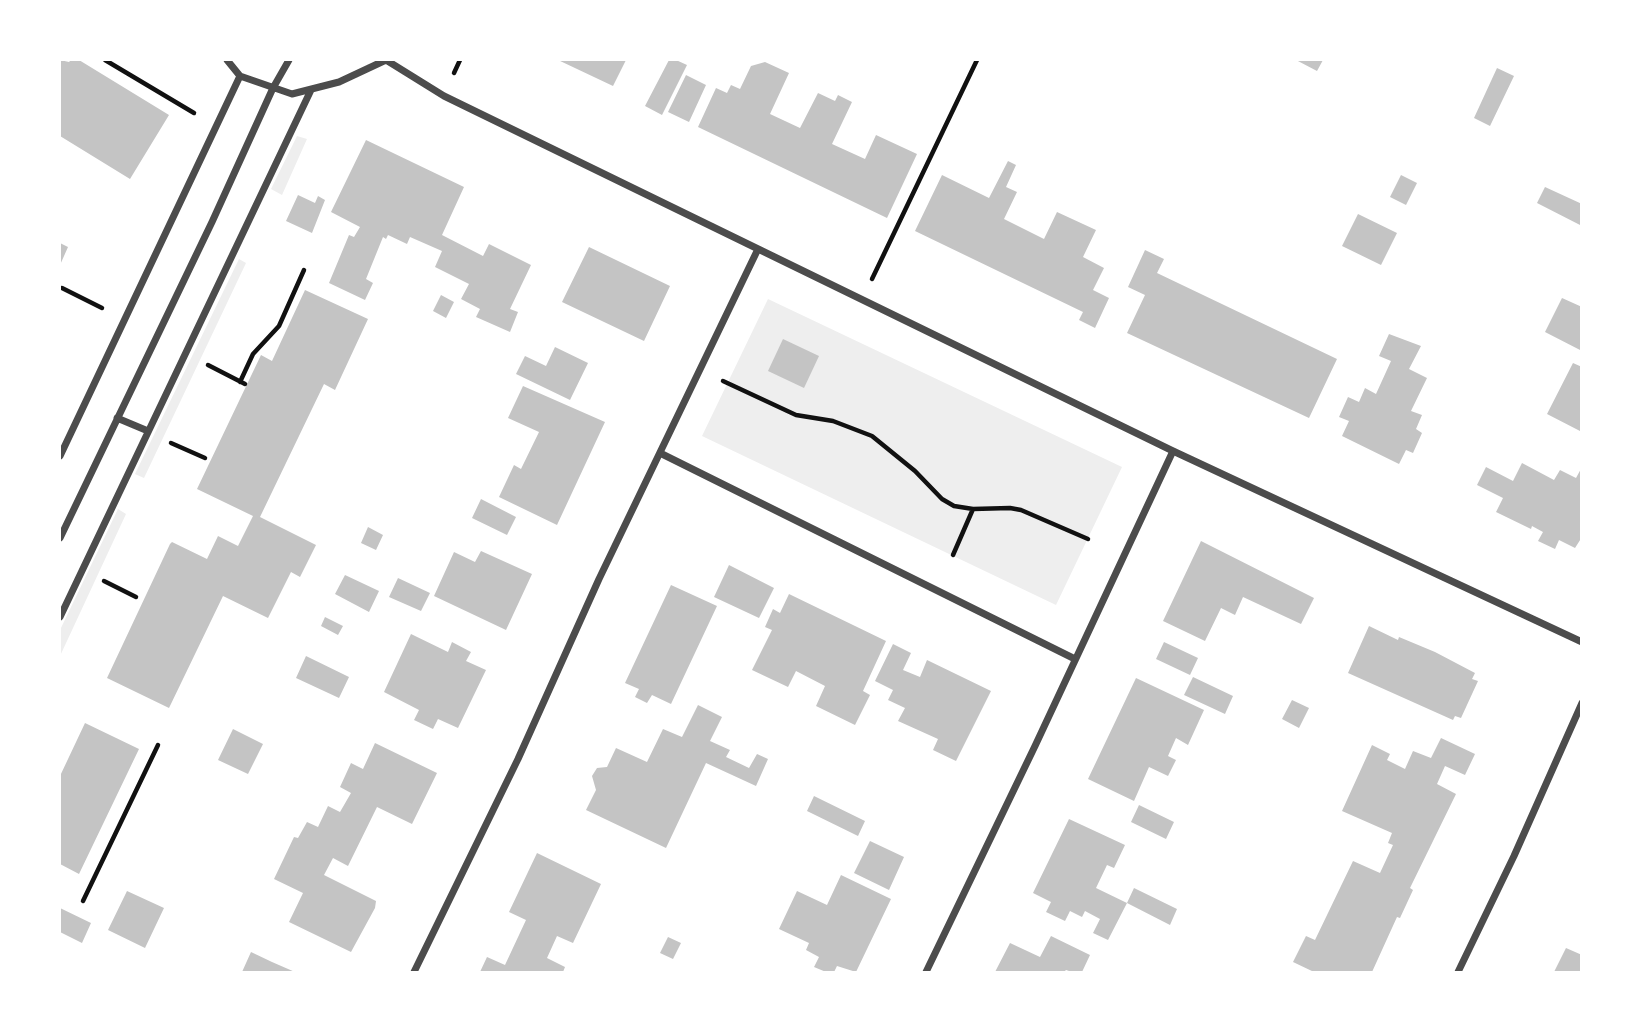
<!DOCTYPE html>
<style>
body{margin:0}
#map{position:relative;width:1641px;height:1032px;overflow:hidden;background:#fff;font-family:"Sofia Sans Condensed",sans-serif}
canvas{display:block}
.frame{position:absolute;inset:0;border:61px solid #fff;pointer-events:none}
</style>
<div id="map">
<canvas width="1641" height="1032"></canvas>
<div class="frame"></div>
</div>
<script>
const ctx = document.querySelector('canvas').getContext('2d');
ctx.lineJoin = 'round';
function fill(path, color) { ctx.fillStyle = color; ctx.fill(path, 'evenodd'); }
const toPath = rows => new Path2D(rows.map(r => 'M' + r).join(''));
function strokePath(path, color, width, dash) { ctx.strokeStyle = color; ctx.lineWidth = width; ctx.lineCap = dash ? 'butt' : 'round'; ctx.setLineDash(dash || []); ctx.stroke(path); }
const green = toPath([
 [297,136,307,139,282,195,271,189],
 [239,259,246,263,144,478,135,474],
 [768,299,1122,467,1056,605,702,436],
 [118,509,126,514,60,656,60,630]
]);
const building = toPath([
 [60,60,69,62,71,60,79,60,169,115,130,179,60,136],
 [558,60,626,60,613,86],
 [669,60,676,60,687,65,662,115,645,106],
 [1296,60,1323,60,1317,71],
 [765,62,789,73,770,114,800,128,818,93,835,101,838,95,852,102,832,144,865,159,876,135,917,154,887,218,698,127,716,88,727,93,731,85,740,89,751,66],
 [1497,68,1514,76,1490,126,1474,118],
 [686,75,706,85,689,122,668,112],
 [366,140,464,187,442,235,483,256,489,244,531,265,510,309,518,312,510,332,476,317,480,309,461,299,469,284,435,267,442,251,410,237,407,244,388,235,386,239,383,237,366,279,373,283,365,300,329,283,349,235,354,237,360,227,331,212],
 [1008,161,1016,165,1006,187,1017,192,1004,219,1044,239,1057,212,1096,230,1083,257,1104,268,1093,290,1109,298,1095,328,1079,320,1083,312,915,231,942,175,989,198],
 [1401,175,1417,183,1406,205,1390,197],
 [1545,187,1582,204,1582,226,1537,203],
 [298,195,315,203,318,196,325,200,312,233,286,221],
 [1358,214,1397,233,1381,265,1342,246],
 [60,243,68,247,60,265],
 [589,247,670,286,644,341,562,302],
 [1145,250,1164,259,1157,273,1337,359,1309,418,1127,333,1145,295,1128,287],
 [305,290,368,319,335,390,324,384,260,517,316,545,300,577,291,572,268,618,223,596,169,708,107,678,170,544,172,542,207,559,218,536,238,546,253,516,197,489,261,355,272,361],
 [441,295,454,302,446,318,433,311],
 [1562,298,1582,307,1582,351,1545,332],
 [1389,334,1421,346,1409,369,1427,378,1411,411,1422,415,1416,429,1422,433,1413,453,1406,450,1399,464,1342,436,1349,421,1339,417,1348,397,1359,402,1365,388,1376,394,1391,361,1379,356],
 [783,339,819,356,804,388,768,371],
 [555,347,588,363,570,400,516,374,525,356,546,366],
 [1573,363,1582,367,1580,431,1547,414],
 [523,386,605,422,557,525,499,497,514,465,521,469,539,432,508,418],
 [1522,463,1554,480,1560,470,1576,478,1582,467,1582,537,1575,548,1559,540,1555,549,1538,541,1543,532,1532,526,1531,529,1496,512,1503,498,1477,485,1486,467,1513,481],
 [481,499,516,517,507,535,472,518],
 [368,527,383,535,376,550,361,543],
 [1201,541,1314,598,1301,624,1243,597,1235,615,1221,608,1205,641,1163,621],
 [481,551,532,574,506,630,434,596,454,552,475,562],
 [729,565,774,588,759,618,714,597],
 [345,575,379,591,369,612,335,594],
 [398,578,430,593,421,611,389,597],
 [671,585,717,606,671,704,652,695,647,703,635,697,639,689,625,683],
 [789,594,886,641,863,691,870,695,855,725,816,706,825,686,796,671,788,687,752,670,772,630,765,627,773,609,780,613],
 [325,617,343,626,338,635,321,626],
 [1369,626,1398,640,1399,637,1435,652,1475,673,1472,679,1478,681,1461,718,1455,716,1453,720,1348,673],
 [411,634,448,652,452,642,471,652,466,661,486,670,458,728,438,719,433,729,414,720,419,710,384,692],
 [1164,642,1198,658,1190,675,1156,659],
 [893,644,911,653,903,670,920,677,927,660,991,691,956,761,933,750,938,739,898,721,905,708,888,700,893,690,875,681],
 [306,656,349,677,339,698,296,678],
 [1193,677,1233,696,1225,714,1184,695],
 [1136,678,1204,710,1188,745,1176,738,1168,756,1176,760,1168,776,1149,767,1134,801,1088,779],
 [1292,700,1309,708,1299,728,1282,719],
 [698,705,722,717,710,741,730,750,726,757,749,768,757,754,768,759,756,786,706,763,666,848,586,810,596,790,592,776,597,768,607,767,616,748,647,762,663,729,682,737],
 [85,723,139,749,79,874,60,864,60,776],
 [233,729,263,744,248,774,218,760],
 [1441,738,1475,754,1465,775,1445,766,1437,784,1456,794,1410,888,1413,890,1400,918,1397,917,1372,972,1314,972,1293,962,1306,936,1315,940,1353,861,1380,873,1393,845,1388,843,1392,833,1342,811,1372,745,1390,754,1387,760,1405,769,1413,751,1431,758],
 [375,743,437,773,412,824,377,807,348,866,333,858,324,875,376,901,375,908,351,952,289,922,303,893,274,879,294,837,298,838,307,822,318,827,328,806,340,812,351,793,340,787,351,763,363,769],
 [814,796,865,821,858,836,807,811],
 [1139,805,1174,822,1166,839,1131,822],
 [1069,819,1125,845,1114,868,1107,865,1096,888,1127,903,1108,940,1093,933,1100,919,1085,911,1082,917,1070,911,1065,921,1046,912,1051,902,1033,893],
 [870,841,904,857,889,890,854,873],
 [537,853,601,884,573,943,557,936,547,958,565,967,563,972,480,972,487,957,505,965,526,920,509,912],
 [841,875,891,899,856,972,837,966,834,972,826,972,814,967,819,957,806,950,809,943,779,929,797,891,827,905],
 [1134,888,1177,909,1170,925,1127,903],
 [127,891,164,908,145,948,108,930],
 [60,908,91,923,82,943,60,932],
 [1051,936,1090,955,1082,972,1072,972,1066,970,1064,972,995,972,1010,943,1040,957],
 [668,937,681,943,673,959,660,953],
 [1566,948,1582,955,1582,972,1554,972],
 [251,952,272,962,295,972,242,972]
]);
const path = toPath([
 [105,60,194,113],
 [454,73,460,60],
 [872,279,977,60],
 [62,288,102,308],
 [208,365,245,384],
 [723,381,796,415,833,421,872,436,915,471,942,499,954,506,973,509,1010,508,1021,510,1088,539],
 [240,382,253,354,279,326,304,270],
 [171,443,205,458],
 [953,555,973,509],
 [104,581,136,597],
 [83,901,158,745]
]);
const minor = toPath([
 [227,60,240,76,292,94,339,82,386,60,444,96,1173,451,1582,642],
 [117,418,148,431],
 [660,453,1075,659],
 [60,456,240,76],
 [60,538,212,222,273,88,289,60],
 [60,617,311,90],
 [414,972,518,759,599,579,758,249],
 [926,972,1035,746,1173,451],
 [1458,972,1514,856,1582,703]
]);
fill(green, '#eee');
fill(building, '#c4c4c4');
strokePath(path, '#111', 4.5);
strokePath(minor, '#4c4c4c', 7);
</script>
